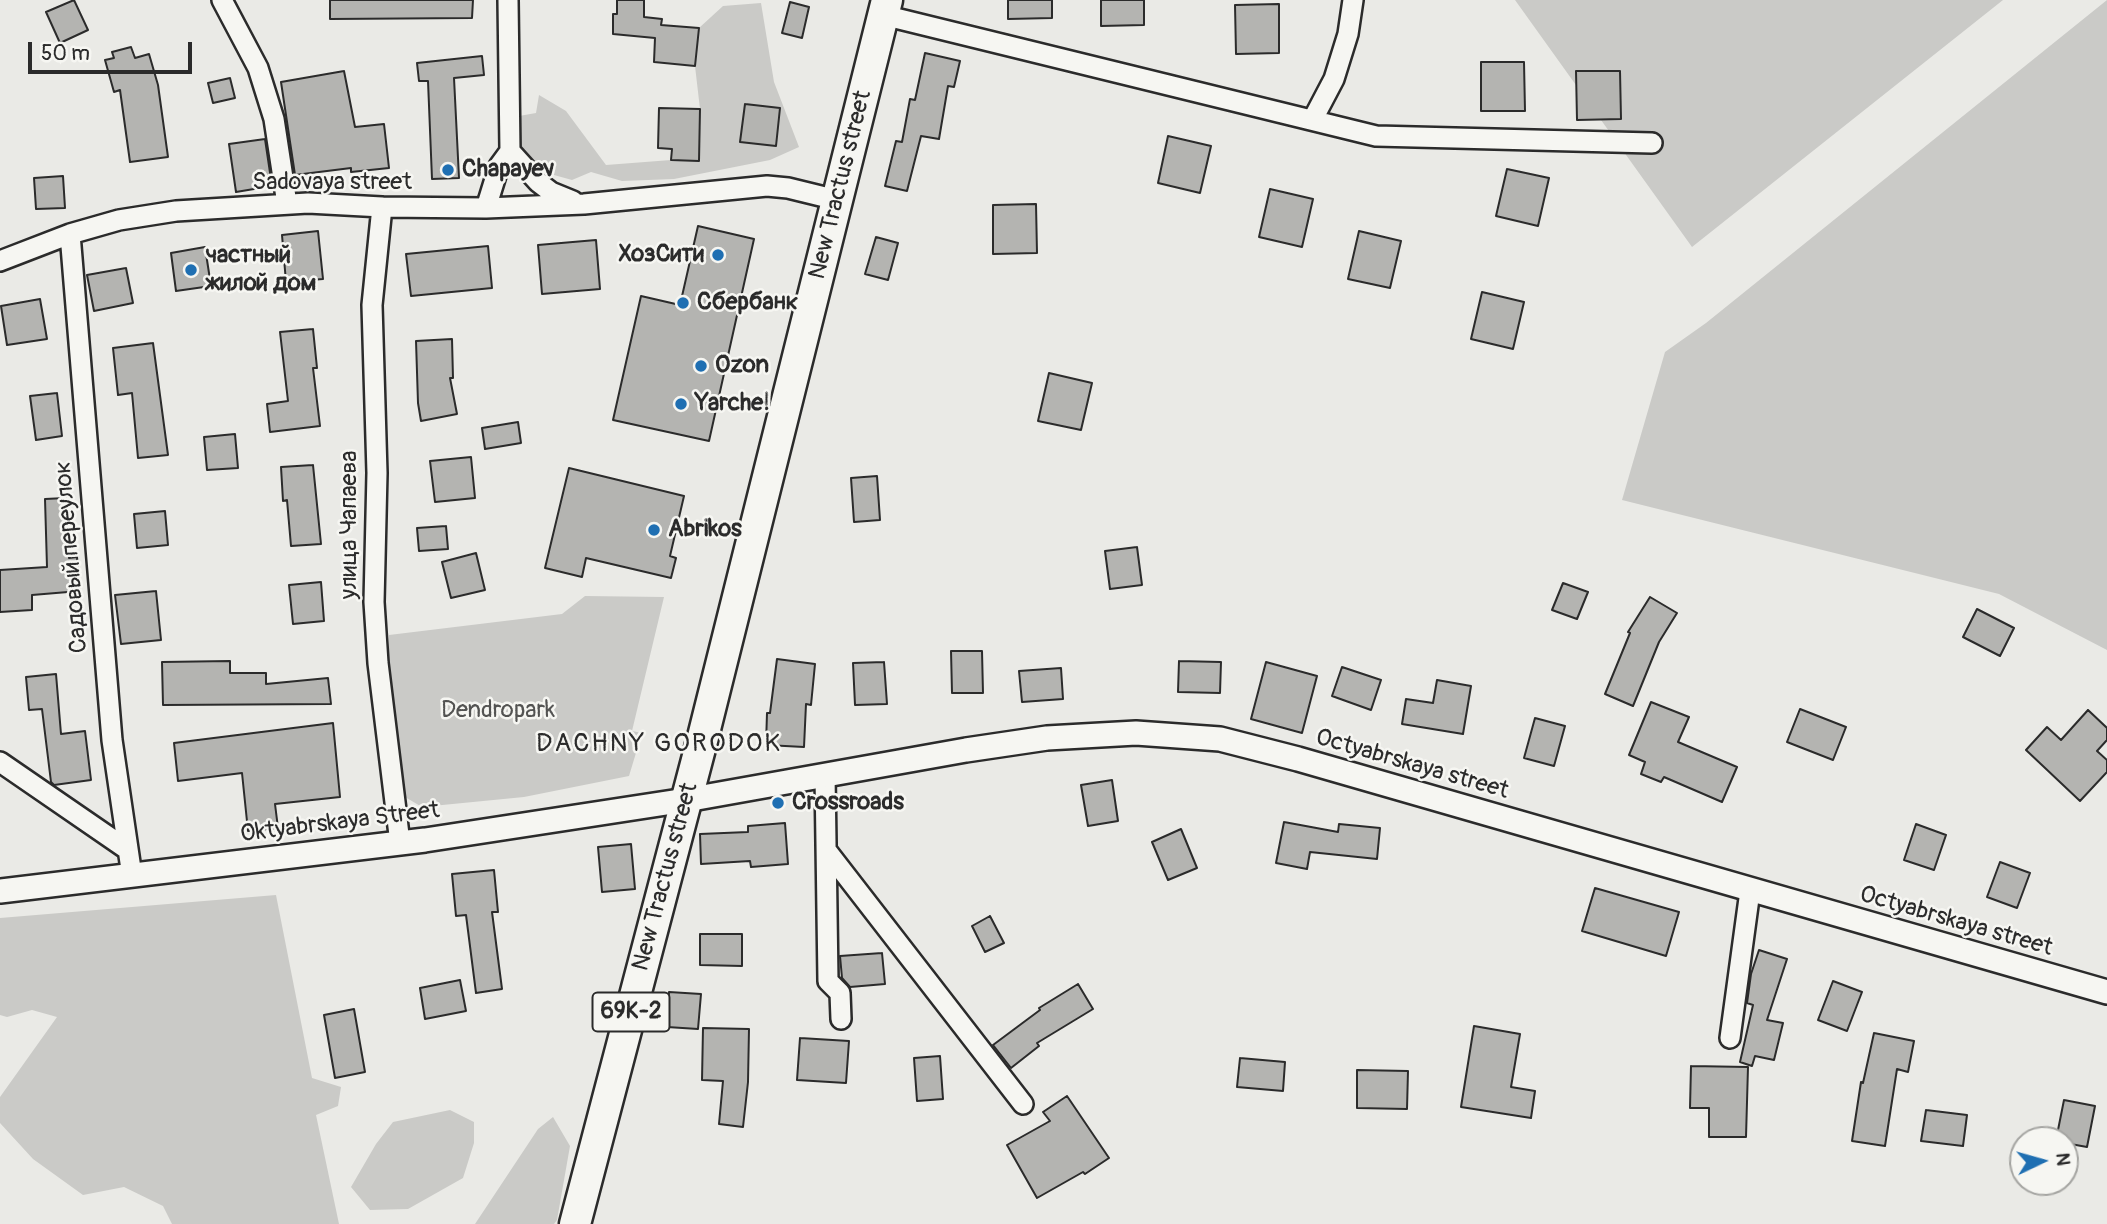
<!DOCTYPE html>
<meta charset="utf-8">
<style>
body{margin:0}
#map{position:relative;width:2107px;height:1224px;overflow:hidden;background:#eaeae6;font-family:Pangolin,sans-serif}
canvas{display:block}
.north{position:absolute;left:2009px;top:1126px;width:70px;height:70px;box-sizing:border-box;background:#f6f6f2;border:2px solid #a5a5a2;border-radius:50%;rotate:85deg;font-size:19px;font-weight:700;line-height:28px;text-align:center;color:#2b2b2b}
.north::after{content:'';display:block;margin:auto;width:24px;height:32px;background:#1f6fb2;clip-path:polygon(50% 0,100% 100%,50% 72%,0 100%)}
.scale{position:absolute;left:28px;top:42px;width:164px;height:32px;box-sizing:border-box;border:4px solid #2b2b2b;border-top:0;padding-left:9px;font-size:21px;line-height:24px;white-space:nowrap;color:#2b2b2b;-webkit-text-stroke:5px #f6f6f2;paint-order:stroke}
</style>
<div id="map">
<canvas width="2107" height="1224"></canvas>
<div class="north">N</div>
<div class="scale">50 m</div>
</div>
<script>
const ctx = document.querySelector('canvas').getContext('2d');
ctx.lineJoin = 'round';
function fill(path, color) { ctx.fillStyle = color; ctx.fill(path, 'evenodd'); }
const toPath = rows => new Path2D(rows.map(r => 'M' + r).join(''));
function strokePath(path, color, width, dash) { ctx.strokeStyle = color; ctx.lineWidth = width; ctx.lineCap = dash ? 'butt' : 'round'; ctx.setLineDash(dash || []); ctx.stroke(path); }
function write(font, color, halo, rows, align = 'center') {
  ctx.font = font + ' Pangolin,sans-serif'; ctx.lineWidth = 5; ctx.setLineDash([]); ctx.textBaseline = 'middle'; ctx.strokeStyle = halo; ctx.fillStyle = color; for (const [text, x, y, turn = 0] of rows) {
    ctx.save(); ctx.translate(x, y); ctx.rotate((+turn || 0) * Math.PI / 180); ctx.textAlign = isNaN(turn) ? turn : align; if (halo) ctx.strokeText(text, 0, 0); ctx.fillText(text, 0, 0); ctx.restore();
  }
}
const green = toPath([
 [1515,0,2003,0,1692,247],
 [2107,0,2107,650,1999,594,1622,500,1665,352,1706,323],
 [761,3,774,82,799,147,770,160,674,179,622,181,591,172,572,180,554,175,531,166,519,147,519,116,536,113,539,95,566,111,606,165,671,160,699,161,700,109,695,66,699,28,723,6],
 [585,596,664,597,632,731,642,733,629,776,524,797,422,807,405,797,389,674,389,635,562,614],
 [276,895,312,1078,341,1087,338,1106,316,1115,339,1224,172,1224,163,1206,124,1187,83,1195,33,1159,0,1123,0,1097,57,1017,32,1010,7,1017,0,1015,0,918],
 [450,1110,474,1122,474,1143,463,1178,408,1209,370,1210,351,1187,376,1144,393,1122],
 [553,1117,570,1146,557,1220,554,1224,475,1224,538,1129]
]);
const building = toPath([
 [74,0,88,30,60,43,46,12,74,0],
 [330,0,473,0,472,18,330,19,330,0],
 [617,0,644,0,644,17,662,19,661,25,699,28,695,66,654,62,655,38,613,34,613,14,617,14,617,0],
 [1008,0,1052,0,1052,18,1008,19,1008,0],
 [1101,0,1144,0,1144,25,1101,26,1101,0],
 [790,2,809,7,802,38,782,33,790,2],
 [1279,4,1279,53,1236,54,1235,5,1279,4],
 [131,47,135,58,149,54,158,85,168,157,130,162,120,90,114,92,105,60,114,58,112,52,131,47],
 [925,53,960,61,954,87,948,86,939,139,921,136,907,191,885,186,896,141,902,142,910,99,915,100,925,53],
 [482,56,484,75,454,78,459,178,432,179,428,81,419,81,417,63,482,56],
 [1481,62,1524,62,1525,111,1481,111,1481,62],
 [344,71,355,127,384,124,389,168,351,172,351,168,295,175,281,82,344,71],
 [1576,71,1620,71,1621,119,1577,120,1576,71],
 [230,78,235,98,213,103,208,83,230,78],
 [745,104,780,108,776,146,740,142,745,104],
 [659,108,700,109,699,161,671,160,672,149,658,148,659,108],
 [1168,136,1211,146,1200,193,1158,183,1168,136],
 [265,139,272,186,236,192,229,144,265,139],
 [1507,169,1549,178,1538,226,1496,216,1507,169],
 [63,176,65,208,36,209,34,178,63,176],
 [1270,189,1313,199,1302,247,1259,237,1270,189],
 [1036,204,1037,253,993,254,993,205,1036,204],
 [698,226,754,239,709,441,613,420,641,296,680,305,698,226],
 [318,231,323,279,286,282,282,235,318,231],
 [1359,231,1401,241,1390,288,1348,279,1359,231],
 [876,237,898,243,888,280,865,274,876,237],
 [596,240,600,289,542,294,538,245,596,240],
 [488,246,492,288,411,296,406,254,488,246],
 [205,247,211,286,176,291,171,253,205,247],
 [126,268,133,303,94,311,87,275,126,268],
 [1482,292,1524,302,1513,349,1471,339,1482,292],
 [40,299,47,339,7,345,1,306,40,299],
 [313,329,317,368,313,368,320,426,270,432,267,404,288,401,280,332,313,329],
 [452,339,453,378,450,378,457,414,421,421,418,403,416,341,452,339],
 [153,343,168,455,138,458,132,393,118,395,113,348,153,343],
 [1049,373,1092,383,1081,430,1038,421,1049,373],
 [57,393,62,436,36,440,30,396,57,393],
 [518,422,521,443,485,449,482,428,518,422],
 [235,434,238,468,207,470,204,437,235,434],
 [471,457,475,498,435,502,430,461,471,457],
 [313,465,321,544,291,546,287,500,283,501,281,467,313,465],
 [569,468,684,496,670,556,676,558,671,578,586,558,582,577,545,568,569,468],
 [877,476,880,520,854,522,851,478,877,476],
 [66,498,69,558,77,557,80,591,32,595,32,610,0,612,0,570,47,567,45,499,66,498],
 [165,511,168,545,137,548,134,514,165,511],
 [446,526,448,549,419,551,417,528,446,526],
 [1137,547,1142,585,1110,589,1105,551,1137,547],
 [476,553,485,590,451,598,442,562,476,553],
 [321,582,324,621,293,624,289,585,321,582],
 [1563,583,1588,592,1577,619,1552,610,1563,583],
 [156,591,161,640,121,644,115,595,156,591],
 [1650,597,1677,613,1659,642,1633,706,1605,694,1630,633,1628,632,1650,597],
 [1977,609,2014,628,2000,656,1963,637,1977,609],
 [951,651,982,651,983,693,952,693,951,651],
 [777,659,815,664,811,705,806,704,804,747,766,745,767,713,770,713,777,659],
 [230,661,230,673,266,673,266,684,328,678,331,704,163,705,162,662,230,661],
 [1179,661,1221,662,1220,693,1178,692,1179,661],
 [884,662,887,704,855,705,853,663,884,662],
 [1266,662,1317,676,1302,733,1251,719,1266,662],
 [1342,667,1381,680,1371,710,1332,696,1342,667],
 [1061,668,1063,699,1022,702,1019,671,1061,668],
 [56,674,61,734,85,731,91,780,54,785,51,782,42,709,29,710,26,677,56,674],
 [1437,680,1471,686,1463,734,1402,724,1406,699,1433,703,1437,680],
 [1651,702,1689,717,1678,742,1737,767,1722,802,1664,777,1661,782,1641,774,1645,762,1629,755,1651,702],
 [1800,709,1846,727,1833,760,1787,742,1800,709],
 [2088,710,2107,728,2107,740,2097,751,2107,760,2107,772,2080,801,2026,750,2047,727,2061,740,2088,710],
 [1535,718,1565,726,1554,766,1524,758,1535,718],
 [333,723,340,797,275,804,278,828,248,831,242,773,178,781,174,743,333,723],
 [1112,780,1118,821,1088,826,1081,785,1112,780],
 [1284,822,1338,832,1339,824,1380,828,1377,859,1310,852,1307,869,1276,863,1284,822],
 [785,823,788,864,751,867,750,861,701,864,700,834,748,832,748,826,785,823],
 [1916,824,1946,835,1934,870,1904,860,1916,824],
 [1181,829,1197,868,1168,880,1152,842,1181,829],
 [631,844,635,889,602,892,598,847,631,844],
 [2000,862,2030,873,2017,908,1987,897,2000,862],
 [494,870,498,912,492,912,502,989,476,993,466,915,456,916,452,874,494,870],
 [1595,888,1679,912,1666,956,1582,931,1595,888],
 [990,916,1004,943,985,952,972,926,990,916],
 [700,934,742,934,742,966,700,965,700,934],
 [1759,950,1787,959,1767,1020,1783,1023,1774,1060,1755,1056,1752,1066,1740,1062,1753,1005,1747,1003,1751,974,1759,950],
 [882,953,885,984,850,987,842,978,840,956,882,953],
 [460,980,466,1011,425,1019,420,988,460,980],
 [1833,981,1862,992,1847,1031,1818,1020,1833,981],
 [1078,984,1093,1009,1037,1043,1039,1046,1011,1068,993,1045,1040,1010,1039,1008,1078,984],
 [669,992,701,994,698,1029,667,1027,669,992],
 [354,1009,365,1072,335,1078,324,1015,354,1009],
 [1474,1026,1520,1034,1511,1087,1535,1091,1531,1118,1461,1107,1474,1026],
 [703,1028,749,1029,748,1082,743,1127,719,1124,723,1081,702,1080,703,1028],
 [1874,1033,1914,1041,1908,1072,1897,1069,1885,1146,1852,1141,1861,1082,1863,1083,1874,1033],
 [800,1038,849,1041,846,1083,797,1080,800,1038],
 [940,1056,943,1099,917,1101,914,1058,940,1056],
 [1240,1058,1285,1062,1283,1091,1237,1087,1240,1058],
 [1691,1066,1748,1067,1746,1137,1709,1137,1709,1108,1690,1108,1691,1066],
 [1357,1070,1408,1071,1407,1109,1357,1108,1357,1070],
 [1067,1096,1109,1158,1085,1174,1083,1172,1037,1198,1007,1145,1050,1121,1043,1112,1067,1096],
 [2064,1100,2095,1106,2087,1147,2065,1143,2065,1140,2056,1140,2064,1100],
 [1926,1110,1967,1115,1963,1146,1921,1141,1926,1110]
]);
const minor = toPath([
 [222,0,258,68,274,119,287,204],
 [508,0,510,151,538,182,551,192,573,201],
 [883,15,1376,136,1652,143],
 [1313,119,1334,79,1348,34,1353,0],
 [382,207,372,305,377,473,374,602,378,663,400,843],
 [486,208,499,166,510,151],
 [70,234,112,740,132,876],
 [0,261,70,234,119,220,176,211,308,203,382,207,486,208,584,204,767,186,788,188,837,200],
 [0,762,128,850],
 [825,775,828,981,840,993,841,1019],
 [827,851,1023,1104],
 [1730,1038,1750,891]
]);
const tertiary = toPath([
 [0,891,425,840,686,800,966,750,1047,738,1136,733,1220,739,1298,759,2107,992]
]);
const primary = toPath([
 [575,1224,703,737,887,0]
]);
const markers = [
 [448,170,7,"#1f6fb2"],
 [718,255,7,"#1f6fb2"],
 [191,270,7,"#1f6fb2"],
 [683,303,7,"#1f6fb2"],
 [701,366,7,"#1f6fb2"],
 [681,404,7,"#1f6fb2"],
 [654,530,7,"#1f6fb2"],
 [778,803,7,"#1f6fb2"]
];
const shields = [
 [631,1012,77]
];
const shieldNames = [
 ["69К-2",631,1012]
];
const poiNames = [
 ["Chapayev",462,170],
 ["ХозСити",704,255,"right"],
 ["частный",205,256],
 ["жилой дом",205,284],
 ["Сбербанк",697,303],
 ["Ozon",715,366],
 ["Yarche!",695,404],
 ["Abrikos",668,530],
 ["Crossroads",792,803]
];
const streetNames = [
 ["Sadovaya street",332,183],
 ["New Tractus street",841,185,-76],
 ["улица Чапаева",350,525,-90],
 ["Садовый переулок",72,557,-95],
 ["Octyabrskaya street",1412,765,16],
 ["Oktyabrskaya Street",340,823,-7],
 ["New Tractus street",666,877,-75],
 ["Octyabrskaya street",1956,922,16]
];
const parkNames = [
 ["Dendropark",498,711]
];
const neighbourhoodNames = [
 ["DACHNY GORODOK",659,744]
];
fill(green, '#cacac7');
fill(building, '#b4b4b1');
strokePath(building, '#2b2b2b', 2);
strokePath(minor, '#2b2b2b', 24);
strokePath(tertiary, '#2b2b2b', 28);
strokePath(primary, '#2b2b2b', 35);
strokePath(minor, '#f6f6f2', 19);
strokePath(tertiary, '#f6f6f2', 23);
strokePath(primary, '#f6f6f2', 30);
for (const [x, y, r, color] of markers) { const dot = new Path2D(); dot.arc(x, y, r, 0, 2 * Math.PI); ctx.fillStyle = color; ctx.fill(dot); strokePath(dot, '#f6f6f2', 2.5); }
for (const [x, y, w] of shields) { const box = new Path2D(); box.roundRect(x - w / 2, y - 19.5, w, 39, 5); ctx.fillStyle = '#f6f6f2'; ctx.fill(box); strokePath(box, '#2b2b2b', 2); }
write('bold 23px', '#2b2b2b', null, shieldNames);
write('bold 24px', '#2b2b2b', '#f6f6f2', poiNames, 'left');
write('24px', '#2b2b2b', '#f6f6f2', streetNames);
write('24px', '#535352', '#f6f6f2', parkNames);
ctx.letterSpacing = '2px';
write('26px', '#2b2b2b', '#f6f6f2', neighbourhoodNames);
ctx.letterSpacing = '0px';
</script>
